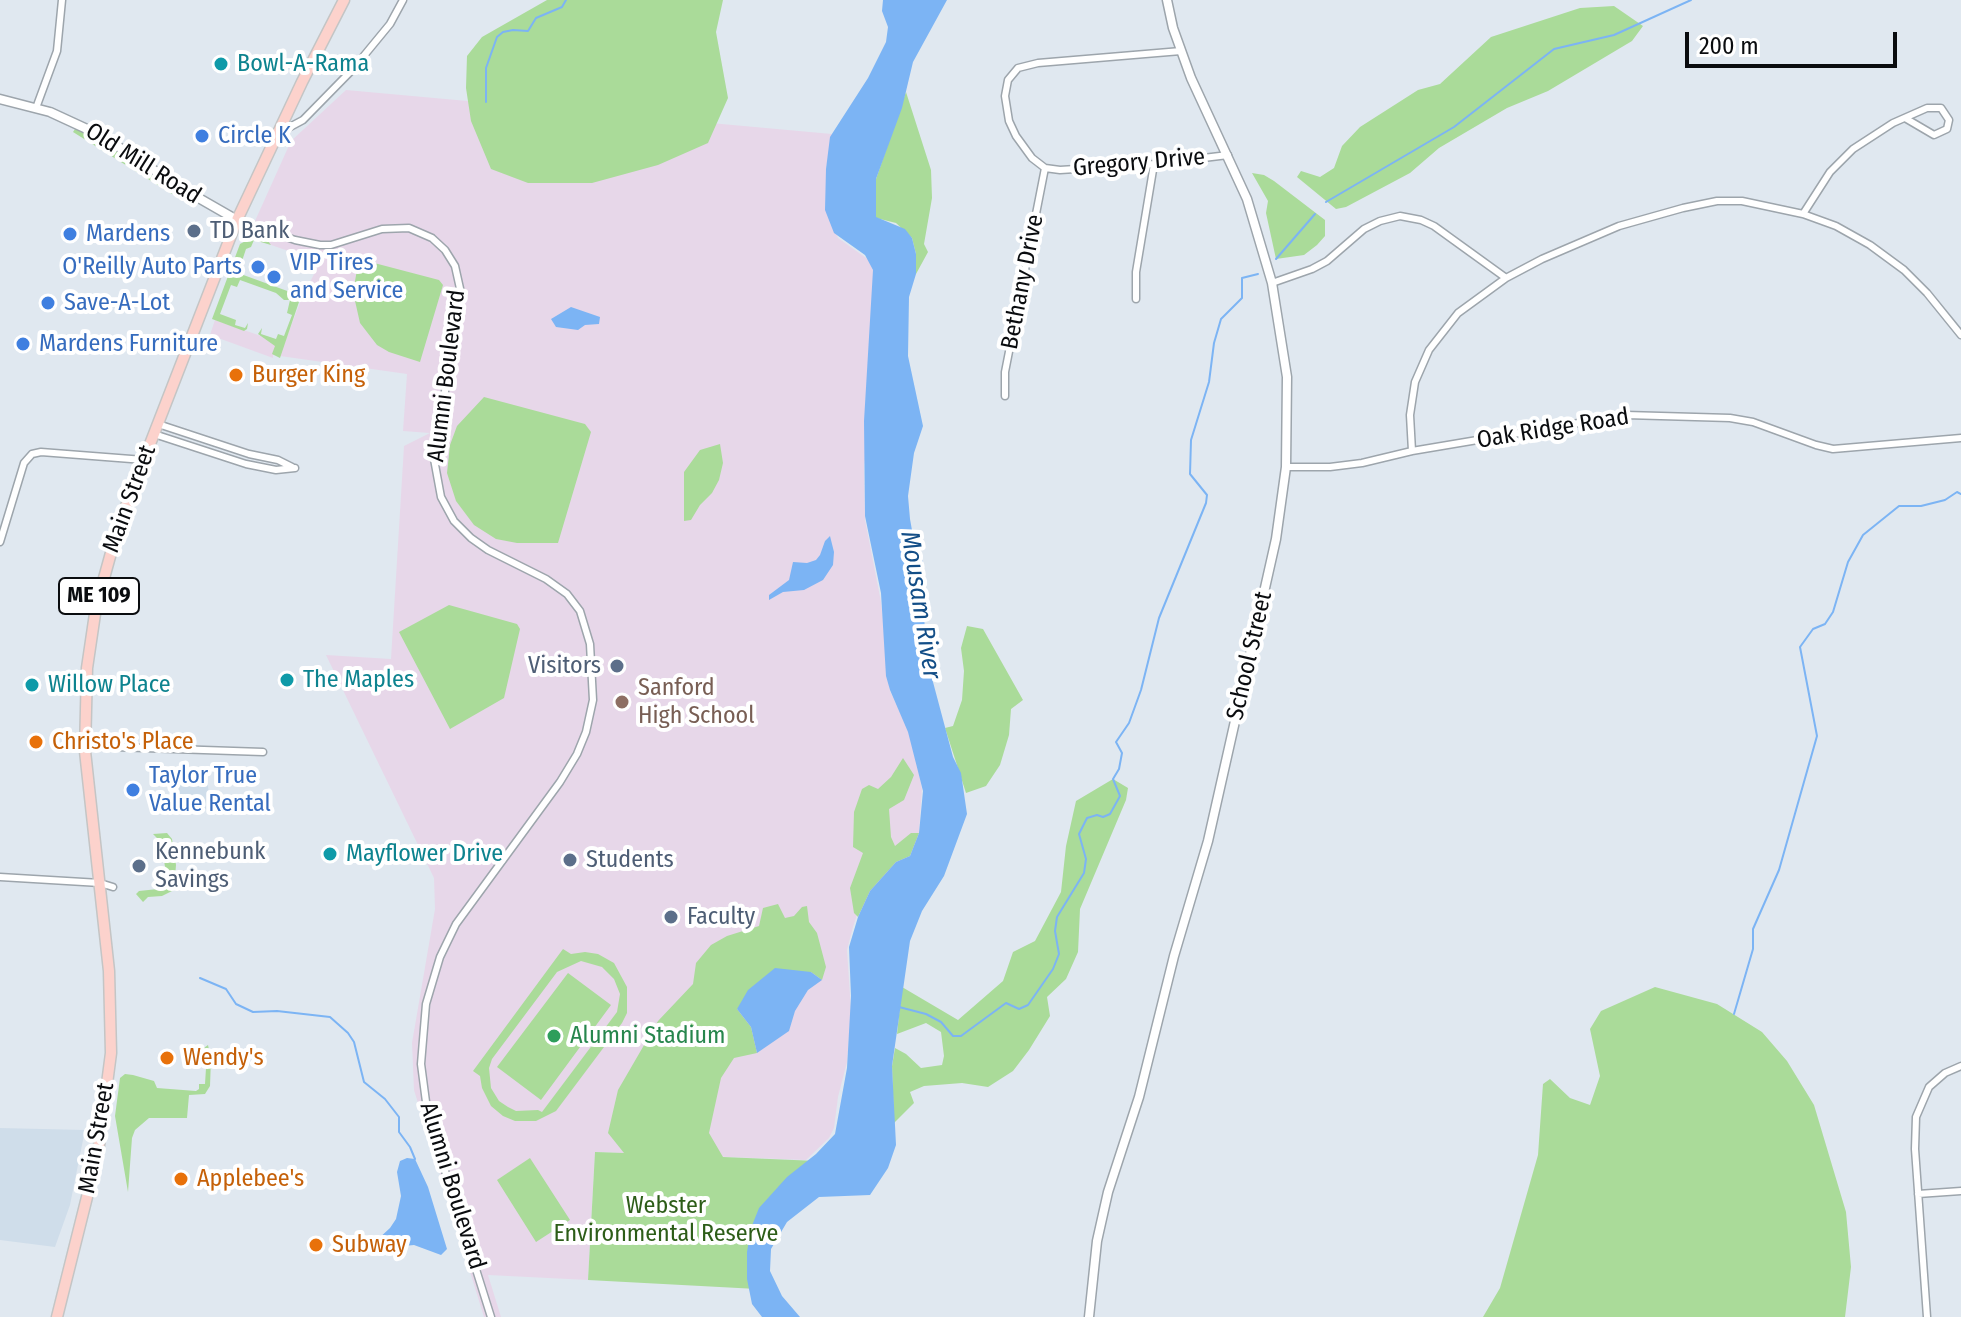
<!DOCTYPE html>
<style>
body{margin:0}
#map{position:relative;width:1961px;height:1317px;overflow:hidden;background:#e0e8f0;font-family:"Fira Sans Condensed",sans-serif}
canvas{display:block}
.scale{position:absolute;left:1685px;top:32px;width:212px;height:36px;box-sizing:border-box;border:4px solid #0a0c0f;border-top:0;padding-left:10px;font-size:24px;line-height:28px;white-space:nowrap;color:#0a0c0f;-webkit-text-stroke:6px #fff;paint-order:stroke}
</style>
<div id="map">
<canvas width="1961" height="1317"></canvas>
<div class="scale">200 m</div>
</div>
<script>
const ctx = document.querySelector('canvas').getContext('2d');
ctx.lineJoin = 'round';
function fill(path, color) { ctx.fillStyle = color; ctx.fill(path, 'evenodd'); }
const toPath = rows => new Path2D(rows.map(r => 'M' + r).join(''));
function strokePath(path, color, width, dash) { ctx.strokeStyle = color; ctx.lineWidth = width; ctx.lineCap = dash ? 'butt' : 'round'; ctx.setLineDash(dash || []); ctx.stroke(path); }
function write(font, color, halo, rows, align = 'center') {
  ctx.font = font + ' "Fira Sans Condensed",sans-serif'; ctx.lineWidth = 8; ctx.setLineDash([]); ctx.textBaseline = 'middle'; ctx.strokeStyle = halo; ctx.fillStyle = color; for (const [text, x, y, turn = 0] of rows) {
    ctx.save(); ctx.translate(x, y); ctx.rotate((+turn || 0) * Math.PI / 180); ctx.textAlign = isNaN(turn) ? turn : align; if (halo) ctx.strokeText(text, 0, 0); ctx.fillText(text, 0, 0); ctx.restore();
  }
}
const built = toPath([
 [174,767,206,770,211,810,171,808],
 [0,1128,85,1130,70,1205,55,1247,0,1240]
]);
const education = toPath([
 [346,90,832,134,826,169,826,210,838,238,869,260,874,273,865,411,867,445,864,466,865,520,881,602,890,691,913,740,922,789,919,832,914,850,857,915,853,927,847,950,851,1010,847,1062,838,1097,834,1128,829,1138,806,1160,595,1152,588,1280,488,1275,501,1317,484,1317,414,1090,412,1043,435,909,434,878,326,655,391,659,404,446,430,433,403,431,407,374,273,355,273,358,210,335,215,320,284,344,301,300,320,262,254,239,246,241,291,141]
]);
const green = toPath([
 [547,0,723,0,716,32,728,98,708,143,658,165,592,183,528,183,491,169,471,121,466,88,467,56,482,37],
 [1614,6,1643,26,1632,41,1548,91,1507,108,1439,148,1410,173,1346,207,1336,209,1297,177,1301,171,1320,177,1334,168,1342,146,1360,127,1418,90,1440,84,1491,37,1580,8],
 [906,92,931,170,932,198,924,244,928,252,916,274,916,254,912,238,896,223,876,218,876,179],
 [79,129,112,146,170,184,173,187,172,194,73,132,75,129],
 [1252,173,1264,175,1274,181,1325,220,1325,236,1317,245,1304,255,1276,259,1266,213,1268,201],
 [253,237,268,241,271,245,254,240,251,247,246,249,238,273,301,296,280,358,272,354,275,346,258,334,262,328,261,334,276,339,278,334,284,336,292,315,287,313,290,300,284,300,276,293,240,280,237,287,231,285,220,314,236,320,235,325,245,328,248,323,247,329,244,331,212,319,240,244],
 [359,259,439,280,443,285,420,362,389,352,377,345,360,323,353,292],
 [484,397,585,424,591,432,558,543,517,543,496,539,474,525,456,501,447,473,450,445,457,426],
 [720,444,723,463,719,480,712,493,700,505,691,520,684,521,684,472,700,450],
 [449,605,517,624,520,629,504,698,450,729,399,632],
 [967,626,983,629,1023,700,1011,709,1009,735,1000,765,986,786,966,793,945,728,953,726,962,700,964,671,961,648],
 [903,758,914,775,904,800,889,809,891,837,895,846,911,833,919,833,910,856,896,862,870,891,858,917,854,913,850,888,863,853,853,847,854,812,862,789,869,785,878,789,891,777],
 [1113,779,1128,788,1126,800,1080,909,1078,952,1066,979,1047,997,1050,1016,1029,1050,1013,1071,988,1087,962,1083,924,1086,910,1092,914,1103,894,1123,892,1066,895,1048,906,1054,921,1068,942,1065,944,1056,941,1032,926,1023,897,1034,902,987,958,1020,1003,981,1013,952,1035,941,1061,892,1066,846,1076,801],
 [167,833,172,839,176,865,174,890,162,896,148,897,143,902,136,894,139,891,158,889,167,881,163,853,166,851,165,846,153,834],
 [778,904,785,918,794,916,802,907,807,906,809,922,817,933,826,967,822,980,811,972,737,1009,751,1027,757,1053,734,1058,721,1078,709,1133,723,1157,841,1162,788,1198,757,1289,588,1280,595,1152,624,1153,608,1133,618,1090,658,1021,693,984,696,963,711,945,727,936,759,926,763,908],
 [563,949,571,954,585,952,598,954,614,963,627,987,627,1013,622,1023,556,1111,536,1121,515,1121,503,1116,491,1106,482,1088,480,1076,473,1071],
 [581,961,602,967,614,979,620,994,617,1012,542,1112,538,1110,516,1111,508,1107,499,1101,491,1088,489,1068,492,1059,557,972],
 [568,973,611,1005,541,1100,497,1067],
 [1655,987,1717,1004,1762,1032,1787,1061,1814,1105,1846,1212,1851,1267,1845,1317,1483,1317,1500,1288,1538,1155,1543,1084,1550,1079,1570,1098,1590,1105,1600,1076,1590,1029,1601,1011],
 [208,1045,211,1059,210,1086,205,1094,189,1095,187,1118,149,1118,135,1130,132,1138,128,1192,115,1116,120,1078,125,1074,133,1075,154,1081,157,1088,196,1091,199,1089,199,1084,205,1084,207,1052,205,1049,201,1050],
 [530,1158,570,1220,536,1242,497,1180]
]);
const water = toPath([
 [883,0,947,0,913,62,902,108,876,179,876,217,905,229,912,238,916,254,916,274,909,297,908,356,923,426,914,453,908,496,910,519,915,547,923,562,921,589,929,667,953,757,961,773,967,814,944,876,922,911,910,941,892,1066,896,1145,888,1168,870,1195,819,1197,787,1222,771,1249,770,1271,782,1296,800,1317,762,1317,752,1304,747,1279,747,1252,751,1228,759,1208,787,1177,816,1154,835,1134,847,1068,851,996,849,947,858,917,870,891,896,862,910,856,919,833,923,791,908,732,890,690,886,676,881,593,865,516,864,421,873,270,865,255,834,233,825,210,826,169,830,137,868,78,886,42,888,27,882,11],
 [571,307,600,317,599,324,585,325,578,330,556,327,551,319],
 [830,536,834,552,833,565,823,580,804,590,783,592,769,600,769,595,789,580,793,562,807,563,816,560,820,555,825,541],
 [775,968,811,972,822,980,808,990,795,1011,789,1031,757,1053,751,1027,737,1009,748,990],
 [407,1158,415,1159,428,1187,447,1249,441,1255,414,1245,394,1247,387,1251,378,1245,377,1240,390,1228,396,1219,401,1196,397,1172,400,1161]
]);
const stream = toPath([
 [486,102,486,68,497,37,503,32,513,30,528,31,536,18,562,7,566,0],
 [1326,202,1454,127,1554,49,1614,35,1691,0],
 [1276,259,1315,214],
 [200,978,226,989,236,1004,253,1012,277,1011,330,1017,348,1033,354,1042,364,1082,385,1099,399,1117,399,1132,410,1147,415,1159],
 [899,1007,926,1014,941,1022,953,1036,961,1036,1006,1003,1019,1009,1028,1005,1053,969,1059,954,1055,931,1057,917,1084,873,1086,859,1079,834,1087,818,1097,815,1103,817,1110,814,1120,796,1113,779,1119,769,1122,753,1116,742,1129,723,1141,690,1159,618,1206,503,1207,495,1190,474,1191,440,1209,382,1214,343,1221,319,1242,298,1242,278,1258,274],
 [1734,1014,1753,949,1753,929,1779,870,1817,736,1800,647,1813,629,1825,624,1833,612,1848,562,1863,535,1899,506,1921,506,1945,500,1957,492,1961,494]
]);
const minor = toPath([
 [1181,51,1038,63,1018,68,1008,80,1005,96,1009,121,1016,136,1032,158,1045,168,1060,170,1154,164,1228,155],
 [36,108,57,51,62,0],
 [280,127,288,128,303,120,353,69,390,24,403,0],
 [1803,214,1830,172,1853,149,1893,123,1927,108,1941,108,1949,120,1947,129,1934,135,1905,118],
 [237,220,295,240,320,245,331,245,382,229,409,228,432,238,445,250,455,266,461,293,434,459,441,497,454,521,471,538,488,550,546,579,567,594,580,611,590,644,593,700,586,732,577,754,560,782,456,924,440,957,426,1004,421,1064,428,1117,491,1317],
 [1272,283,1312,269,1327,261,1364,229,1380,221,1400,216,1421,220,1434,226,1506,278],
 [1136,299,1136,272,1154,164],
 [1005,396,1005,372,1045,168],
 [158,424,249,454,278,460,292,467],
 [154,434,246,464,276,470,295,468],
 [1412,451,1410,415,1415,382,1429,350,1458,313,1506,278,1542,259,1619,226,1683,208,1717,201,1742,201,1803,214,1836,226,1870,245,1904,270,1927,293,1961,335],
 [1286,467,1330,467,1362,463,1412,451,1626,415,1730,418,1753,422,1816,445,1833,449,1961,438],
 [0,542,24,463,32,454,41,452,144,460],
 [85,746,263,752],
 [0,877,100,883,113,887],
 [1918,1194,1961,1191],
 [1927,1317,1915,1149,1916,1117,1929,1087,1945,1073,1961,1066]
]);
const tertiary = toPath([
 [0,99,50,112,102,136,183,189,237,220],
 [1089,1317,1097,1241,1108,1192,1139,1097,1174,956,1208,841,1276,539,1286,467,1287,377,1272,283,1247,199,1191,78,1173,28,1167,0]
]);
const trunk = toPath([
 [57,1317,98,1153,111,1053,109,971,85,751,87,668,96,607,119,524,237,220,302,82,344,0]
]);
const markers = [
 [221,64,8,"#0f9aa8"],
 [202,136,8,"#3f7fe0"],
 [194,231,8,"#5c6f8a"],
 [70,234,8,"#3f7fe0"],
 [258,267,8,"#3f7fe0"],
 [274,277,8,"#3f7fe0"],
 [48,303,8,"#3f7fe0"],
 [23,344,8,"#3f7fe0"],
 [236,375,8,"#e8710a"],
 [617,666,8,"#5c6f8a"],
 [287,680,8,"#0f9aa8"],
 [32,685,8,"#0f9aa8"],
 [622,702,8,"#8d6e63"],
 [36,742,8,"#e8710a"],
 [133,790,8,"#3f7fe0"],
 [330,854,8,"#0f9aa8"],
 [570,860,8,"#5c6f8a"],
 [139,866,8,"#5c6f8a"],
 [671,917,8,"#5c6f8a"],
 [554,1036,8,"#2e9e5b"],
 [167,1058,8,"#e8710a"],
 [181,1179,8,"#e8710a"],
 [316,1245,8,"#e8710a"]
];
const shields = [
 [99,596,80]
];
const shieldNames = [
 ["ME 109",99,596]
];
const cultureNames = [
 ["Bowl-A-Rama",237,64],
 ["The Maples",303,680],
 ["Willow Place",48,685],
 ["Mayflower Drive",346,854]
];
const shopNames = [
 ["Circle K",218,136],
 ["Mardens",86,234],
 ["VIP Tires",290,263],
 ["and Service",290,291],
 ["O'Reilly Auto Parts",242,267,"right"],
 ["Save-A-Lot",64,303],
 ["Mardens Furniture",39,344],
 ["Taylor True",149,776],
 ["Value Rental",149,804]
];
const streetNames = [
 ["Gregory Drive",1139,163,-5],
 ["Old Mill Road",143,164,32],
 ["Bethany Drive",1023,282,-79],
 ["Alumni Boulevard",447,376,-83],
 ["Oak Ridge Road",1553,429,-9],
 ["Main Street",130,499,-70],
 ["School Street",1250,656,-77],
 ["Main Street",97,1138,-80],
 ["Alumni Boulevard",452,1186,73]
];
const serviceNames = [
 ["TD Bank",210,231],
 ["Visitors",601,666,"right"],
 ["Kennebunk",155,852],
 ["Savings",155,880],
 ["Students",586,860],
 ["Faculty",687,917]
];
const foodNames = [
 ["Burger King",252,375],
 ["Christo's Place",52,742],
 ["Wendy's",183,1058],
 ["Applebee's",197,1179],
 ["Subway",332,1245]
];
const educationNames = [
 ["Sanford",638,688],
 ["High School",638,716]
];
const leisureNames = [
 ["Alumni Stadium",570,1036]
];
const parkNames = [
 ["Webster",666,1206],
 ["Environmental Reserve",666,1234]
];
const waterNames = [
 ["Mousam River",920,605,81]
];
fill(built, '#cfddea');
fill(education, '#e7d7e9');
fill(green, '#aadb99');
fill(water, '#7cb4f4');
strokePath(stream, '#7cb4f4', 2);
strokePath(minor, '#9da5ac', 9);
strokePath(tertiary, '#9da5ac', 11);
strokePath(trunk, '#c4c5c5', 13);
strokePath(minor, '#fff', 6);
strokePath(tertiary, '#fff', 8);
strokePath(trunk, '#fcd2cc', 10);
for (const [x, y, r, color] of markers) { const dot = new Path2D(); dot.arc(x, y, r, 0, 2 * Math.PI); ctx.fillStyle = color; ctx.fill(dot); strokePath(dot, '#fff', 3); }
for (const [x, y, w] of shields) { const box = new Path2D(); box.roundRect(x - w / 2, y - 18, w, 36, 6); ctx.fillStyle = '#fff'; ctx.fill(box); strokePath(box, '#0a0c0f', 2); }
write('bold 22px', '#0a0c0f', null, shieldNames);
write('24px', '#0d838f', '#fff', cultureNames, 'left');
write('24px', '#366cbe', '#fff', shopNames, 'left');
write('24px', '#0a0c0f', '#fff', streetNames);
write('24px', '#4e5e75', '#fff', serviceNames, 'left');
write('24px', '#c56008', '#fff', foodNames, 'left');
write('24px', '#785e54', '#fff', educationNames, 'left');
write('24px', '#27864d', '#fff', leisureNames, 'left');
write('24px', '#2d5d18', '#fff', parkNames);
write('italic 26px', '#134e87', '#fff', waterNames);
</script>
